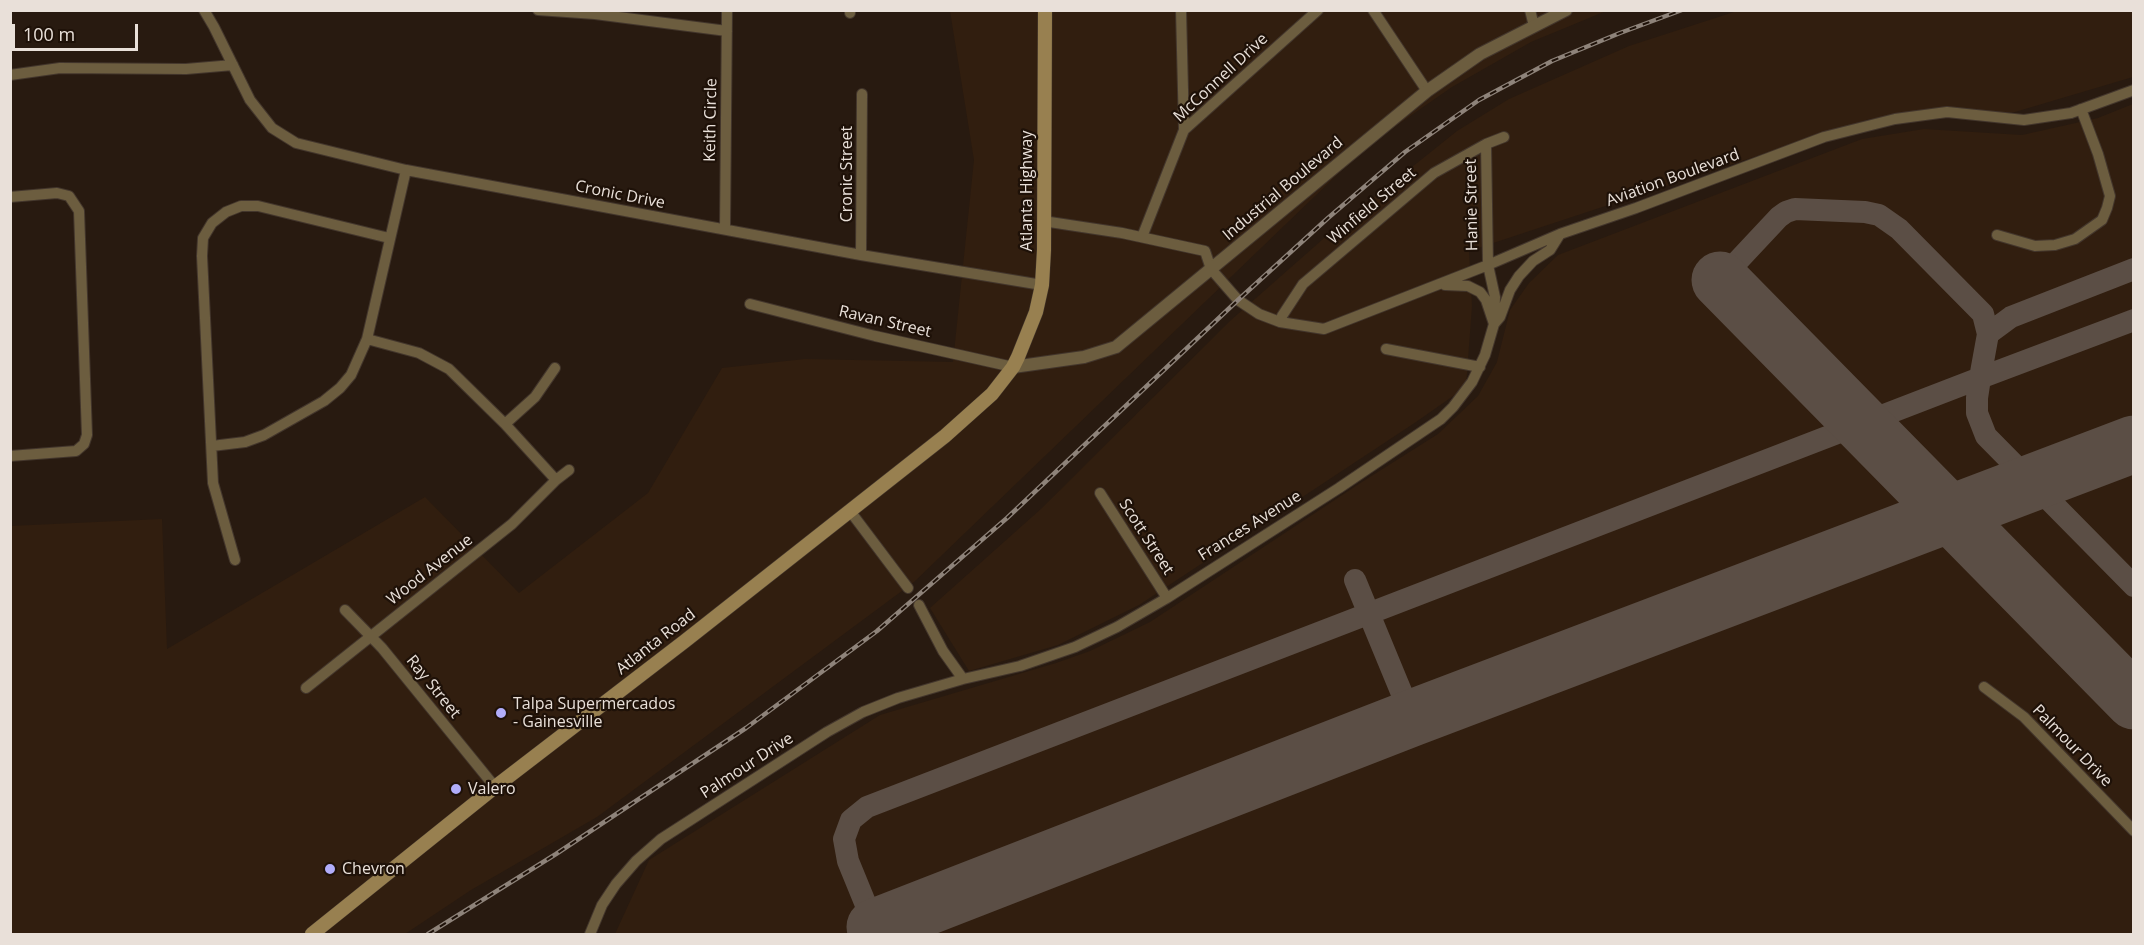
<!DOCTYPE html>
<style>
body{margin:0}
#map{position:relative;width:2144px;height:945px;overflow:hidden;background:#281a10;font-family:"Open Sans",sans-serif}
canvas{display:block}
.frame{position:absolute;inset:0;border:12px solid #e9e0d9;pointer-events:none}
.scale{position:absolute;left:12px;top:24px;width:126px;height:27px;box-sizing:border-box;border:3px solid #e9e0d9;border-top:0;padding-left:8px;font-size:18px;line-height:21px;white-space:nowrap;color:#e9e0d9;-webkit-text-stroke:4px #1e1108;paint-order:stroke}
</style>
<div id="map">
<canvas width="2144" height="945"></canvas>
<div class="frame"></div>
<div class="scale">100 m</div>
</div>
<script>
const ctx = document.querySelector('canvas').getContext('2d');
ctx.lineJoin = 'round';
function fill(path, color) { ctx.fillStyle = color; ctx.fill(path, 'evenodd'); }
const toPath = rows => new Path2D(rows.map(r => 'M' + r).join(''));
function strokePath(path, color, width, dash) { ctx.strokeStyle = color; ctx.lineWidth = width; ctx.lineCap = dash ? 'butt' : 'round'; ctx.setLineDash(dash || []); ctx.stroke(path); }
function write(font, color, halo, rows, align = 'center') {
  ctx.font = font + ' "Open Sans",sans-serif'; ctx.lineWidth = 4.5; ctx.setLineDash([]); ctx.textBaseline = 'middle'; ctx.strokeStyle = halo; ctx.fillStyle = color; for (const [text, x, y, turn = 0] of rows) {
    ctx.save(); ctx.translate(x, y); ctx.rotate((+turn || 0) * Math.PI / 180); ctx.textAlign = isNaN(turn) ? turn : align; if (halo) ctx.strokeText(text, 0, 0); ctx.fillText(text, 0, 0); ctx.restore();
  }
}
const built = toPath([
 [950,11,1606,11,1531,42,1452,87,1390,130,1340,172,914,582,597,817,471,890,405,934,11,934,10,526,162,519,167,649,425,497,519,593,648,493,722,368,805,359,953,362,974,160],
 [1737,11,2133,11,2133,77,2015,112,1869,119,1469,251,1472,306,1466,387,1416,422,1139,605,1058,645,969,671,930,608,1042,508,1230,321,1331,232,1457,131,1509,99,1629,46],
 [2133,104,2133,934,615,934,649,860,880,715,1056,663,1090,651,1119,637,1150,622,1362,482,1438,434,1478,396,1497,362,1510,310,1529,283,1558,255,1862,139,1924,129,2022,135,2098,118]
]);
const taxiway = toPath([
 [2134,320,1980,378,1977,398,1977,413,1986,436,2134,586],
 [1988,334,2011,317,2134,269],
 [1355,580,1412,718],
 [875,927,848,861,844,839,851,820,867,807,1980,378,1988,334,1983,314,1899,229,1879,215,1865,212,1795,209,1786,212,1779,217,1720,280]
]);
const runway = toPath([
 [1720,280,2134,701],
 [875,927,1412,718,2134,444]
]);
const minor = toPath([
 [204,10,214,27,250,100,272,128,296,143,406,170,861,255,1042,285],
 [538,10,595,14,727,31],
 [1181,10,1184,130],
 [1373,10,1427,91],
 [1530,10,1534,26],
 [850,13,850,10],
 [10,75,60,68,186,69,233,65],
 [10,197,57,193,69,196,79,211,87,435,84,444,76,451,10,456],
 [1043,221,1122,233,1205,251,1211,269,1238,300,1259,314,1280,322,1324,329,1488,265,1560,234,1636,208,1824,137,1895,119,1947,112,2024,120,2071,113,2134,90],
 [725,229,727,10],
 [1997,235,2035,246,2055,245,2075,239,2102,220,2107,208,2110,196,2098,154,2081,109],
 [1142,237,1184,130,1318,10],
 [861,255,862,94],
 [1445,285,1468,286,1480,292,1486,300,1494,324,1500,317,1510,290,1519,276,1533,261,1550,250,1560,234],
 [750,304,875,336,1013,367],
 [1280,322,1282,316,1303,284,1434,173,1486,144,1504,137],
 [367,339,419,353,449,369,505,424,556,480],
 [1386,349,1480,367],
 [505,424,535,397,555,368],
 [212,446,245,442,264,435,324,401,340,388,351,375,367,339,406,170],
 [1100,493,1167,598],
 [850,511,908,588],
 [235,560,213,483,202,256,203,238,212,223,226,212,241,206,258,206,389,238],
 [919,605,943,651,963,679],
 [345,610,382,648,495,787],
 [1984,687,2024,717,2134,831],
 [306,688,512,524,556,480,569,470],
 [590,934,602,905,616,884,636,861,661,839,827,732,863,712,898,698,963,679,1020,666,1075,647,1117,627,1167,598,1339,488,1441,419,1453,407,1472,382,1485,355,1494,324,1495,297,1488,265,1486,144]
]);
const tertiary = toPath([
 [1013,367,1084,357,1116,347,1427,91,1480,54,1566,10]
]);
const secondary = toPath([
 [312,934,495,787,685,641,945,436,992,394,1013,367,1018,357,1036,312,1042,285,1044,250,1045,10]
]);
const rail = toPath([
 [428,934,556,854,746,728,877,631,1007,518,1238,300,1328,218,1405,152,1479,100,1552,61,1620,33,1682,10]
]);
const markers = [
 [501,713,6,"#b1adfa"],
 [456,789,6,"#b1adfa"],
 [330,869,6,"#b1adfa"]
];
const streetNames = [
 ["McConnell Drive",1221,78,-43],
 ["Keith Circle",711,120,-89],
 ["Cronic Street",847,174,-90],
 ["Aviation Boulevard",1673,178,-20],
 ["Industrial Boulevard",1283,189,-40],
 ["Atlanta Highway",1027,191,-90],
 ["Cronic Drive",620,195,11],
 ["Hanie Street",1472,205,-91],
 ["Winfield Street",1372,206,-40],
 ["Ravan Street",885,322,13],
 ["Frances Avenue",1250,526,-32],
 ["Scott Street",1146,537,57],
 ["Wood Avenue",430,570,-38],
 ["Atlanta Road",656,642,-38],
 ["Ray Street",433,687,51],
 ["Palmour Drive",2072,746,46],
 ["Palmour Drive",747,766,-33]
];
const poiNames = [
 ["Talpa Supermercados",513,704],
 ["- Gainesville",513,722],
 ["Valero",468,789],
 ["Chevron",342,869]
];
fill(built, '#311e0f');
strokePath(taxiway, '#5b4e45', 22);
strokePath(runway, '#5b4e45', 57);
strokePath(minor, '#43362c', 12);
strokePath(tertiary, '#43362c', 14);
strokePath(secondary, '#43362c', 15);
strokePath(minor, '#6c5d3f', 10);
strokePath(tertiary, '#6c5d3f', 12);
strokePath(secondary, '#988050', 14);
strokePath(rail, '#8e837a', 4.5);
strokePath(rail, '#1e1108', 2, [7]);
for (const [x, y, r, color] of markers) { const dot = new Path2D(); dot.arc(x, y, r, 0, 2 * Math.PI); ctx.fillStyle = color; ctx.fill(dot); strokePath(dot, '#1e1108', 2); }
write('16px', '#e9e0d9', '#1e1108', streetNames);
write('16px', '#e9e0d9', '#1e1108', poiNames, 'left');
</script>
